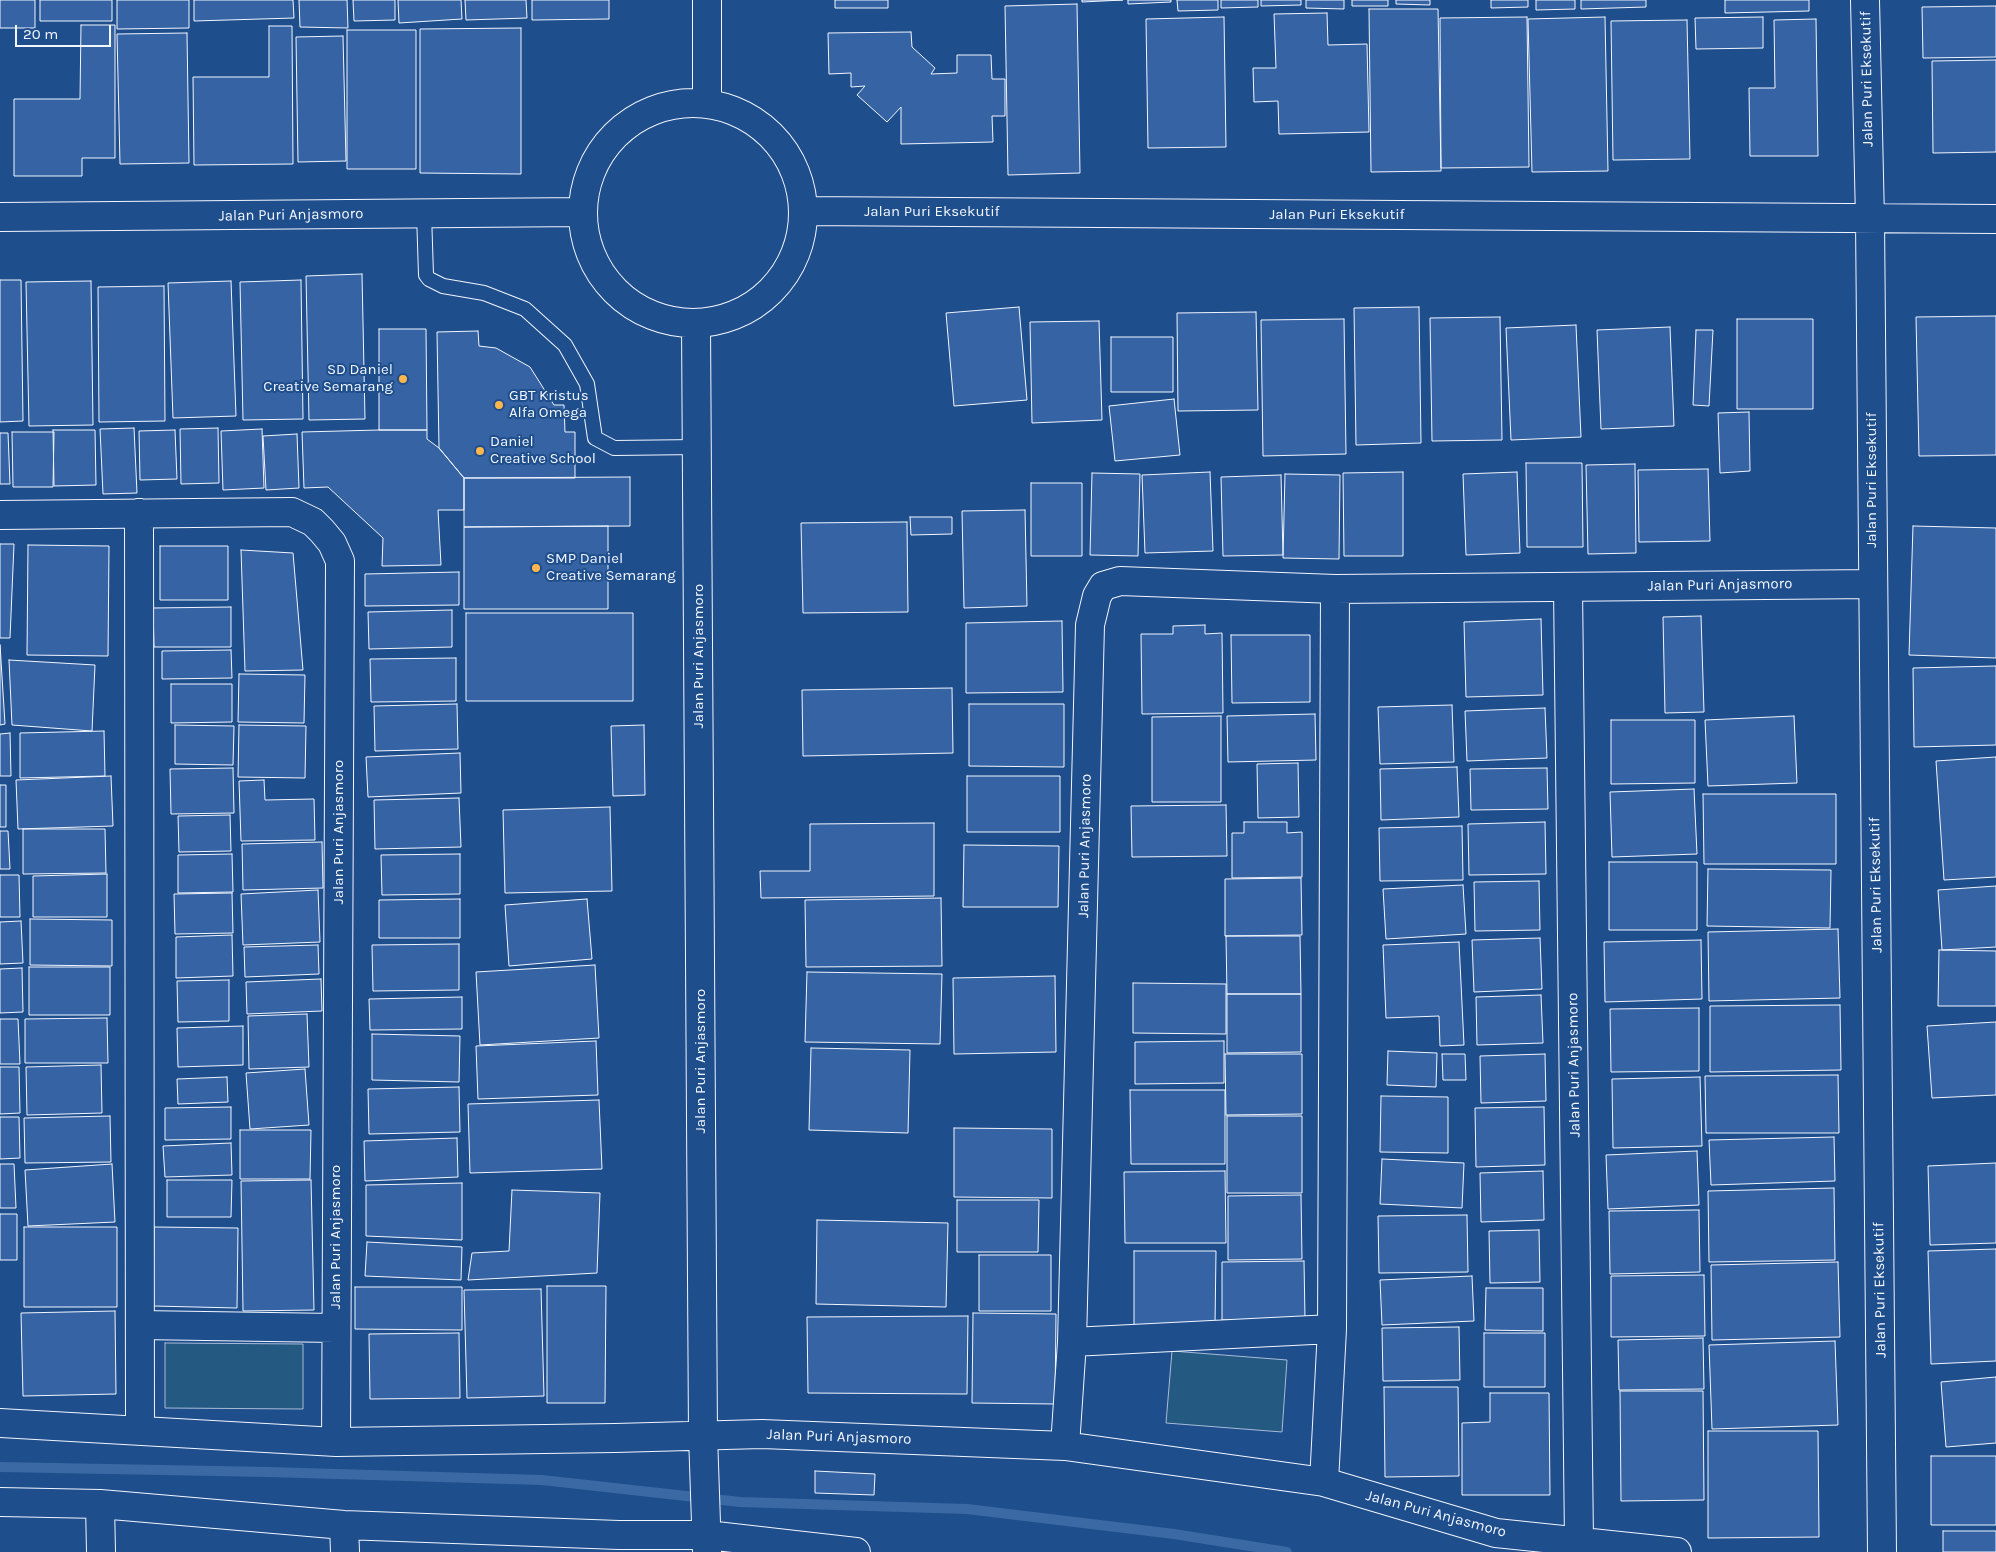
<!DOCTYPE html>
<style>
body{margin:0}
#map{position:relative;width:1996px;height:1552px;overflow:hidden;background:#1f4e8c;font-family:Karla,sans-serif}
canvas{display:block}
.scale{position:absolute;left:15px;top:25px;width:96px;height:22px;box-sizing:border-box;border:2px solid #f2f6ff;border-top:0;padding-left:6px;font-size:15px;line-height:18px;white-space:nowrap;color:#f2f6ff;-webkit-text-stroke:4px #1f4e8c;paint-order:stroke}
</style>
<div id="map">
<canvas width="1996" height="1552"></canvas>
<div class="scale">20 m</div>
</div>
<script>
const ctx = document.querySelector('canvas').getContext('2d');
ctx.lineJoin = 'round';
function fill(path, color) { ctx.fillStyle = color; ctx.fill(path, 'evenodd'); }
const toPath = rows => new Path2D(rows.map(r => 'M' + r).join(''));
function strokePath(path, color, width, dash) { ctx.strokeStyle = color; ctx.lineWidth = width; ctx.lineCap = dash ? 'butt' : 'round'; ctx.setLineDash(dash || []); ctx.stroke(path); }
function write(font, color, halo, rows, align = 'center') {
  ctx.font = font + ' Karla,sans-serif'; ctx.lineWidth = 4; ctx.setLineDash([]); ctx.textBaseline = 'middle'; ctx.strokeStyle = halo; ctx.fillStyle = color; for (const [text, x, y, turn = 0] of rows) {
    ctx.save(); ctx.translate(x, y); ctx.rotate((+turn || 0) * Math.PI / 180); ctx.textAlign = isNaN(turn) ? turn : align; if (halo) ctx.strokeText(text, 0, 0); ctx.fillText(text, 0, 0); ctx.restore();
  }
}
const green = toPath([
 [165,1343,303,1344,303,1409,165,1408,165,1343],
 [1172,1351,1287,1360,1282,1432,1166,1423,1172,1351]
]);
const stream = toPath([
 [0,1467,269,1472,542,1480,740,1502,967,1509,1174,1534,1287,1552]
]);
const building = toPath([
 [0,0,35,0,35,28,0,28,0,0],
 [40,0,112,0,112,21,40,21,40,0],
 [117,0,189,0,189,28,117,29,117,0],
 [194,0,293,0,294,18,194,21,194,0],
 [299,0,347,0,348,28,300,27,299,0],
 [353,0,395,0,395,20,354,21,353,0],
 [398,0,461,0,462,19,399,23,398,0],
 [465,0,526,0,527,18,466,20,465,0],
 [532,0,609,0,609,19,532,20,532,0],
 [835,0,888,0,888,8,835,8,835,0],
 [1082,0,1123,0,1082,2,1082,0],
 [1128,0,1171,0,1171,2,1128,4,1128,0],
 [1177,0,1218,0,1218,10,1178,11,1177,0],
 [1221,0,1258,0,1258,7,1221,8,1221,0],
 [1261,0,1301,0,1301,5,1261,6,1261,0],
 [1306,0,1344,0,1344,9,1306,8,1306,0],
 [1352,0,1388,0,1388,6,1352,6,1352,0],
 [1396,0,1430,0,1430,5,1396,4,1396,0],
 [1491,0,1528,0,1528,7,1491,8,1491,0],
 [1536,0,1575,0,1575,9,1536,10,1536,0],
 [1581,0,1646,0,1646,7,1581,9,1581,0],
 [1725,0,1809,0,1809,11,1725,13,1725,0],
 [1077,4,1080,173,1008,175,1005,6,1077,4],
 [1996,6,1996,57,1923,58,1922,7,1996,6],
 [1369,9,1438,9,1441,171,1371,172,1369,9],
 [1327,13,1328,45,1367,44,1369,132,1279,134,1278,101,1254,102,1253,68,1276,68,1274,14,1327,13],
 [1224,17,1226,147,1148,148,1146,19,1224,17],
 [1527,17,1529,167,1441,168,1440,18,1527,17],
 [1605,17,1608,171,1532,172,1528,19,1605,17],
 [1763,17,1763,48,1696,49,1695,18,1763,17],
 [1816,19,1818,156,1750,156,1749,88,1775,88,1774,20,1816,19],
 [1687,20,1690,159,1613,160,1611,21,1687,20],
 [81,25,115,25,115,158,82,158,82,176,14,176,14,99,80,99,81,25],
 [269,26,292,26,293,164,194,165,193,77,269,77,269,26],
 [521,28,521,174,420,173,420,29,521,28],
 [347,30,416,30,416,169,347,169,347,30],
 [911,32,912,47,935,68,931,74,957,73,957,55,991,55,992,79,1005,79,1005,116,992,116,993,142,901,144,901,107,887,122,857,95,865,86,851,87,851,73,829,74,828,33,911,32],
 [187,33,189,163,120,164,117,34,187,33],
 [343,36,346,161,298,162,296,37,343,36],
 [1996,60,1996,152,1933,153,1932,61,1996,60],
 [362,274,365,419,309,420,306,276,362,274],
 [0,280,21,280,23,421,0,422,0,280],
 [301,280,303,419,243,420,240,282,301,280],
 [91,281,93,425,29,426,26,282,91,281],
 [231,281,236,416,173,418,168,283,231,281],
 [164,286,165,421,99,422,98,287,164,286],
 [1019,307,1027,400,954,406,946,313,1019,307],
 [1419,307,1421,443,1356,445,1354,308,1419,307],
 [1256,312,1258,410,1178,411,1177,313,1256,312],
 [1996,316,1996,455,1919,456,1916,317,1996,316],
 [1500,317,1502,440,1432,441,1430,318,1500,317],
 [1344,319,1346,454,1263,456,1261,320,1344,319],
 [1737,319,1813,319,1813,409,1737,409,1737,319],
 [1099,321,1102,420,1032,423,1030,322,1099,321],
 [1576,325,1581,437,1511,440,1506,328,1576,325],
 [1670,327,1674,426,1601,429,1597,330,1670,327],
 [379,329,426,329,427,430,379,430,379,329],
 [1696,330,1713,330,1709,406,1693,405,1696,330],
 [478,331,479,346,496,348,530,367,554,405,564,405,565,432,575,432,575,478,464,478,439,448,437,332,478,331],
 [1111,337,1173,337,1173,392,1111,392,1111,337],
 [1174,399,1180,455,1115,461,1109,406,1174,399],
 [1749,412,1750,471,1720,473,1718,413,1749,412],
 [134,428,137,493,103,494,100,429,134,428],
 [218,428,219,483,181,484,180,429,218,428],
 [262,429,264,488,223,490,221,431,262,429],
 [53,430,95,430,96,485,54,486,53,430],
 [175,430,177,479,140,480,139,431,175,430],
 [379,430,427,430,427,439,439,448,464,478,464,510,438,510,441,565,382,566,383,538,328,487,304,488,302,432,379,430],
 [12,432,54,432,53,487,13,487,12,432],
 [0,433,8,433,10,484,0,484,0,433],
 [297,434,299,488,266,490,263,436,297,434],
 [1526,463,1582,463,1583,547,1527,547,1526,463],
 [1635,464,1636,553,1588,554,1586,465,1635,464],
 [1708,469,1710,541,1639,542,1638,470,1708,469],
 [1210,472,1213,551,1145,553,1142,475,1210,472],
 [1403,472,1403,556,1344,556,1343,473,1403,472],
 [1517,472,1520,553,1466,555,1463,474,1517,472],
 [1092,473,1140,474,1138,556,1090,555,1092,473],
 [1285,474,1340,475,1339,559,1283,558,1285,474],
 [1281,475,1283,555,1223,556,1221,477,1281,475],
 [630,477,630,526,464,527,464,478,630,477],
 [1031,483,1082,483,1082,556,1031,556,1031,483],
 [1025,510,1027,606,964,608,962,511,1025,510],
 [910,517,952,517,952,534,911,535,910,517],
 [907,522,908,612,803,613,801,523,907,522],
 [608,526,608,609,464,609,464,527,608,526],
 [1913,526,1996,528,1996,658,1909,655,1913,526],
 [0,544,14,544,10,638,0,638,0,544],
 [28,545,109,546,108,656,27,655,28,545],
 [160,546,228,546,228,600,160,600,160,546],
 [241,550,293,553,303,670,245,671,241,550],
 [459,572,459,605,365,606,365,574,459,572],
 [231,607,231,647,154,647,153,608,231,607],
 [452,610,452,647,369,649,368,612,452,610],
 [466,613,633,613,633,701,466,701,466,613],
 [1701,616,1704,712,1665,713,1663,617,1701,616],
 [1541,619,1543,695,1466,697,1464,622,1541,619],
 [1062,621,1063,692,966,693,966,623,1062,621],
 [1205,625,1205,634,1222,633,1223,713,1142,714,1141,634,1173,634,1173,626,1205,625],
 [1231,635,1310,635,1310,702,1232,703,1231,635],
 [0,645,5,724,0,725,0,645],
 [231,650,232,678,162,679,162,651,231,650],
 [456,658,456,701,371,702,370,659,456,658],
 [9,660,95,665,92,731,12,725,9,660],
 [1996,666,1996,745,1914,747,1913,668,1996,666],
 [239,674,305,675,304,723,238,722,239,674],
 [171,684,232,684,232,722,171,723,171,684],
 [952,688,953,753,803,756,802,690,952,688],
 [457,704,458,749,375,751,374,706,457,704],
 [969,704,1064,704,1064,767,969,766,969,704],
 [1452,705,1454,762,1380,764,1378,707,1452,705],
 [1545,708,1547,758,1467,761,1465,711,1545,708],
 [1315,714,1316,760,1228,762,1227,716,1315,714],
 [1221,716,1221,802,1152,802,1152,717,1221,716],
 [1794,716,1797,783,1708,786,1705,720,1794,716],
 [1611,720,1695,720,1695,783,1611,784,1611,720],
 [175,725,234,726,233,765,175,764,175,725],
 [239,725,306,726,305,778,238,777,239,725],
 [644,725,645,795,613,796,611,726,644,725],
 [104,731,105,776,20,778,20,733,104,731],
 [10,733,11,776,0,776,0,734,10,733],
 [460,753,461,793,368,797,366,757,460,753],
 [1996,757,1996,877,1944,880,1936,761,1996,757],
 [1298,763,1299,817,1258,818,1257,764,1298,763],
 [1457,767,1459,817,1381,820,1380,769,1457,767],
 [233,768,234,813,171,814,170,769,233,768],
 [1547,768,1548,809,1471,810,1470,769,1547,768],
 [111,776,113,826,18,829,16,780,111,776],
 [967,776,1060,776,1060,832,967,832,967,776],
 [264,780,265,800,314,799,315,840,241,841,239,781,264,780],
 [0,785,6,785,6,827,0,827,0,785],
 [1694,789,1697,854,1612,857,1610,792,1694,789],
 [1703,794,1836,794,1836,864,1704,864,1703,794],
 [459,798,461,847,375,849,374,800,459,798],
 [1226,805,1227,856,1132,857,1131,806,1226,805],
 [610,807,612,891,505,893,503,810,610,807],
 [230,815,231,851,179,852,178,816,230,815],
 [1244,822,1287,822,1287,833,1302,832,1302,877,1232,878,1232,833,1244,833,1244,822],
 [1545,822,1546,874,1469,875,1468,824,1545,822],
 [934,823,934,896,761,898,760,871,810,871,810,824,934,823],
 [1462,826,1463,880,1380,881,1379,828,1462,826],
 [23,829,105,829,106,873,23,874,23,829],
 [0,831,8,831,10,869,0,869,0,831],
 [322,842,323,888,243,890,242,844,322,842],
 [964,845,1059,846,1058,907,963,907,964,845],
 [232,854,233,892,178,893,178,855,232,854],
 [460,854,460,894,382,895,381,855,460,854],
 [1609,862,1697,862,1697,930,1609,930,1609,862],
 [1708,869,1831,870,1830,928,1707,926,1708,869],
 [107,874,107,917,33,917,33,876,107,874],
 [0,875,19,875,20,917,0,917,0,875],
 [1301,878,1302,935,1225,936,1225,879,1301,878],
 [1539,881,1540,930,1475,931,1474,882,1539,881],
 [1463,885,1466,934,1386,939,1383,889,1463,885],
 [1996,886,1996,947,1942,950,1938,890,1996,886],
 [318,890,320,942,243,945,241,894,318,890],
 [232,893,233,933,175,934,174,894,232,893],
 [941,898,942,966,806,967,805,900,941,898],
 [460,899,460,938,379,938,379,900,460,899],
 [587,899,592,959,509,966,505,905,587,899],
 [30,919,112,920,112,966,30,965,30,919],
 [21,921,23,963,0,964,0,922,21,921],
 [1838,929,1840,998,1709,1001,1708,932,1838,929],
 [232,935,233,976,176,978,176,937,232,935],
 [1226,936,1300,936,1301,994,1227,994,1226,936],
 [1540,938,1542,989,1474,992,1472,940,1540,938],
 [1701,940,1702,999,1605,1002,1604,942,1701,940],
 [1459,942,1464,1045,1440,1046,1439,1016,1386,1018,1383,945,1459,942],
 [459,944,459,990,373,991,372,945,459,944],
 [318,945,319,974,245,977,244,947,318,945],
 [1939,950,1996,951,1996,1006,1938,1006,1939,950],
 [595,965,599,1038,480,1045,476,972,595,965],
 [29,967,110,967,110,1015,29,1015,29,967],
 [22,968,23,1012,0,1013,0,969,22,968],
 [807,972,942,974,940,1044,805,1042,807,972],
 [1055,976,1056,1052,954,1054,953,978,1055,976],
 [321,979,322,1011,247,1014,246,982,321,979],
 [229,980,229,1021,178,1022,177,981,229,980],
 [1133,983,1226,984,1226,1034,1133,1033,1133,983],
 [1227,994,1301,994,1301,1052,1227,1053,1227,994],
 [1541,995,1543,1043,1477,1045,1476,997,1541,995],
 [462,997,462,1029,370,1030,369,999,462,997],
 [1840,1005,1841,1070,1710,1072,1710,1006,1840,1005],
 [1699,1008,1699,1071,1611,1072,1610,1009,1699,1008],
 [307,1014,309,1067,249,1069,248,1016,307,1014],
 [107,1018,108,1063,25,1063,25,1019,107,1018],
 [0,1019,18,1019,20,1064,0,1064,0,1019],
 [1996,1022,1996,1095,1932,1098,1927,1026,1996,1022],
 [243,1026,243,1065,178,1067,177,1028,243,1026],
 [372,1034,460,1036,459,1082,372,1080,372,1034],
 [596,1041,598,1095,478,1099,476,1046,596,1041],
 [1224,1041,1224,1083,1135,1084,1135,1042,1224,1041],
 [811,1048,910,1050,908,1133,809,1130,811,1048],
 [1388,1051,1437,1053,1436,1087,1387,1085,1388,1051],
 [1225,1054,1302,1054,1302,1114,1226,1115,1225,1054],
 [1442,1054,1465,1054,1466,1080,1443,1080,1442,1054],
 [1545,1054,1546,1101,1481,1103,1480,1056,1545,1054],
 [101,1065,102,1113,27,1115,26,1067,101,1065],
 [0,1067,19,1067,20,1113,0,1114,0,1067],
 [305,1069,309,1125,250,1129,246,1073,305,1069],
 [1838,1075,1839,1133,1706,1133,1705,1076,1838,1075],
 [227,1077,228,1102,178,1104,177,1079,227,1077],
 [1700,1077,1702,1146,1613,1148,1612,1079,1700,1077],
 [459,1087,460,1132,369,1134,368,1089,459,1087],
 [1130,1090,1225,1090,1225,1164,1131,1164,1130,1090],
 [1381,1096,1448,1097,1448,1153,1380,1152,1381,1096],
 [599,1100,602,1169,470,1173,468,1104,599,1100],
 [231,1107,231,1139,165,1140,165,1108,231,1107],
 [1544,1107,1545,1165,1476,1167,1475,1108,1544,1107],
 [110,1116,111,1162,25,1163,24,1118,110,1116],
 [1227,1116,1302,1116,1302,1193,1227,1193,1227,1116],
 [0,1117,19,1117,20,1158,0,1159,0,1117],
 [954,1128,1052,1129,1052,1198,954,1197,954,1128],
 [240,1130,311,1130,310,1179,240,1179,240,1130],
 [1834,1137,1835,1181,1711,1185,1709,1140,1834,1137],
 [457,1138,458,1177,365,1181,364,1141,457,1138],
 [231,1143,232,1175,165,1177,163,1146,231,1143],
 [1697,1151,1699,1205,1608,1209,1606,1155,1697,1151],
 [1382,1159,1464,1163,1462,1208,1380,1204,1382,1159],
 [1996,1163,1996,1243,1930,1245,1928,1166,1996,1163],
 [0,1164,14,1164,16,1208,0,1208,0,1164],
 [112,1164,115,1222,28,1226,25,1170,112,1164],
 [1225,1171,1226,1243,1125,1243,1124,1172,1225,1171],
 [1543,1171,1544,1220,1481,1222,1480,1173,1543,1171],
 [167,1180,232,1180,231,1217,167,1217,167,1180],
 [311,1180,314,1310,243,1311,241,1181,311,1180],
 [462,1183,462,1240,366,1236,366,1185,462,1183],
 [1834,1188,1835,1260,1709,1262,1708,1191,1834,1188],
 [512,1190,600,1193,597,1273,468,1280,472,1253,509,1251,512,1190],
 [1301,1195,1302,1259,1228,1260,1228,1196,1301,1195],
 [957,1200,1039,1200,1038,1252,957,1252,957,1200],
 [1699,1210,1700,1272,1610,1274,1609,1211,1699,1210],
 [0,1214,17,1214,17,1260,0,1260,0,1214],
 [1467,1215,1468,1272,1379,1273,1378,1216,1467,1215],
 [817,1220,948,1223,946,1307,816,1304,817,1220],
 [24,1227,117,1227,117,1307,24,1307,24,1227],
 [154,1227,238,1228,237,1308,153,1306,154,1227],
 [1539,1230,1540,1282,1490,1283,1489,1231,1539,1230],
 [367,1242,462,1247,461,1280,365,1276,367,1242],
 [1996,1249,1996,1361,1931,1364,1928,1251,1996,1249],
 [1134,1251,1216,1251,1215,1325,1134,1325,1134,1251],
 [979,1255,1051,1255,1051,1311,979,1311,979,1255],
 [1304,1261,1305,1319,1222,1320,1222,1262,1304,1261],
 [1838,1262,1840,1337,1712,1340,1711,1265,1838,1262],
 [1704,1275,1705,1336,1611,1337,1611,1276,1704,1275],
 [1472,1276,1474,1321,1382,1325,1380,1280,1472,1276],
 [547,1286,606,1286,605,1403,547,1403,547,1286],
 [355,1287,462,1287,462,1330,355,1329,355,1287],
 [1486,1288,1543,1288,1543,1331,1485,1330,1486,1288],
 [541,1289,544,1396,467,1398,464,1290,541,1289],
 [115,1311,116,1394,23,1396,21,1313,115,1311],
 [973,1313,1056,1314,1055,1404,972,1403,973,1313],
 [968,1316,967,1394,808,1393,807,1317,968,1316],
 [1459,1327,1460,1380,1383,1381,1382,1328,1459,1327],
 [459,1333,460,1398,370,1399,369,1334,459,1333],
 [1484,1333,1545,1333,1545,1387,1484,1387,1484,1333],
 [1703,1338,1704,1389,1619,1390,1618,1340,1703,1338],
 [1835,1341,1838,1425,1712,1429,1709,1345,1835,1341],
 [1996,1377,1996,1443,1946,1447,1941,1382,1996,1377],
 [1384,1387,1458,1387,1459,1476,1385,1477,1384,1387],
 [1620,1391,1703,1391,1704,1500,1621,1501,1620,1391],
 [1490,1393,1549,1393,1550,1495,1462,1495,1462,1423,1490,1422,1490,1393],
 [1708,1431,1818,1431,1819,1537,1708,1538,1708,1431],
 [1931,1456,1996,1456,1996,1525,1931,1525,1931,1456],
 [815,1471,875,1474,874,1495,815,1493,815,1471],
 [1943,1531,1996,1531,1996,1552,1943,1552,1943,1531]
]);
const lane = toPath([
 [424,213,426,275,429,279,443,286,484,293,525,309,565,345,587,384,595,438,614,448,698,447]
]);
const street = toPath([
 [1865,0,1870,219,1882,1552],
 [707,102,707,0],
 '583 213a110 110 0 1 1 220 0a110 110 0 1 1-220 0Z',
 [804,211,1996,219],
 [0,217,582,212],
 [696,324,703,1435,707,1552],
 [139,513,140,1429],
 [0,515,292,512,313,522,322,531,332,543,340,561,336,1442],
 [1568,587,1579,1543],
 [140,1325,335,1328],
 [1072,1342,1332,1329],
 [0,1423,336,1442,615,1438,762,1434,1065,1446,1324,1482,1496,1533,1677,1552],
 [1065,1446,1072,1342,1090,625,1097,596,1103,586,1120,581,1335,589,1873,584],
 [1324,1482,1332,1329,1335,589],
 [0,1502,100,1504,344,1525,619,1535,707,1535,856,1552],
 [100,1504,101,1552],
 [344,1525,345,1552]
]);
const markers = [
 [403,379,5,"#ffb74d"],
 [499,405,5,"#ffb74d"],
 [480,451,5,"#ffb74d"],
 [536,568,5,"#ffb74d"]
];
const streetNames = [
 ["Jalan Puri Eksekutif",1867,79,-91],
 ["Jalan Puri Eksekutif",932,212],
 ["Jalan Puri Anjasmoro",291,215,-1],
 ["Jalan Puri Eksekutif",1337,215],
 ["Jalan Puri Eksekutif",1872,480,-90],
 ["Jalan Puri Anjasmoro",1720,585,-1],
 ["Jalan Puri Anjasmoro",699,656,-90],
 ["Jalan Puri Anjasmoro",339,832,-90],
 ["Jalan Puri Anjasmoro",1085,846,-89],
 ["Jalan Puri Eksekutif",1876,885,-91],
 ["Jalan Puri Anjasmoro",701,1061,-90],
 ["Jalan Puri Anjasmoro",1574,1065,-91],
 ["Jalan Puri Anjasmoro",336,1237,-90],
 ["Jalan Puri Eksekutif",1880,1290,-91],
 ["Jalan Puri Anjasmoro",839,1437,2],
 ["Jalan Puri Anjasmoro",1436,1514,15]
];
const poiNames = [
 ["SD Daniel",393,370,"right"],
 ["Creative Semarang",393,387,"right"],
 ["GBT Kristus",509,396],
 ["Alfa Omega",509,413],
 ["Daniel",490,442],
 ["Creative School",490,459],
 ["SMP Daniel",546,559],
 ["Creative Semarang",546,576]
];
fill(green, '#245a82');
strokePath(green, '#a8bbd7', 1);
strokePath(stream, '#3b69a3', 10);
fill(building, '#3563a3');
strokePath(building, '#f2f6ff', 1);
strokePath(lane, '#f2f6ff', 16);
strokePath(street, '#f2f6ff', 30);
strokePath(lane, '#1f4e8c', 14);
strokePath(street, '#1f4e8c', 28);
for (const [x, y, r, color] of markers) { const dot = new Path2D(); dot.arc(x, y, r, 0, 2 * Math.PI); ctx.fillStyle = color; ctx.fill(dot); strokePath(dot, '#1f4e8c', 2); }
write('15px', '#f2f6ff', '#1f4e8c', streetNames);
write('15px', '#f2f6ff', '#1f4e8c', poiNames, 'left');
</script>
